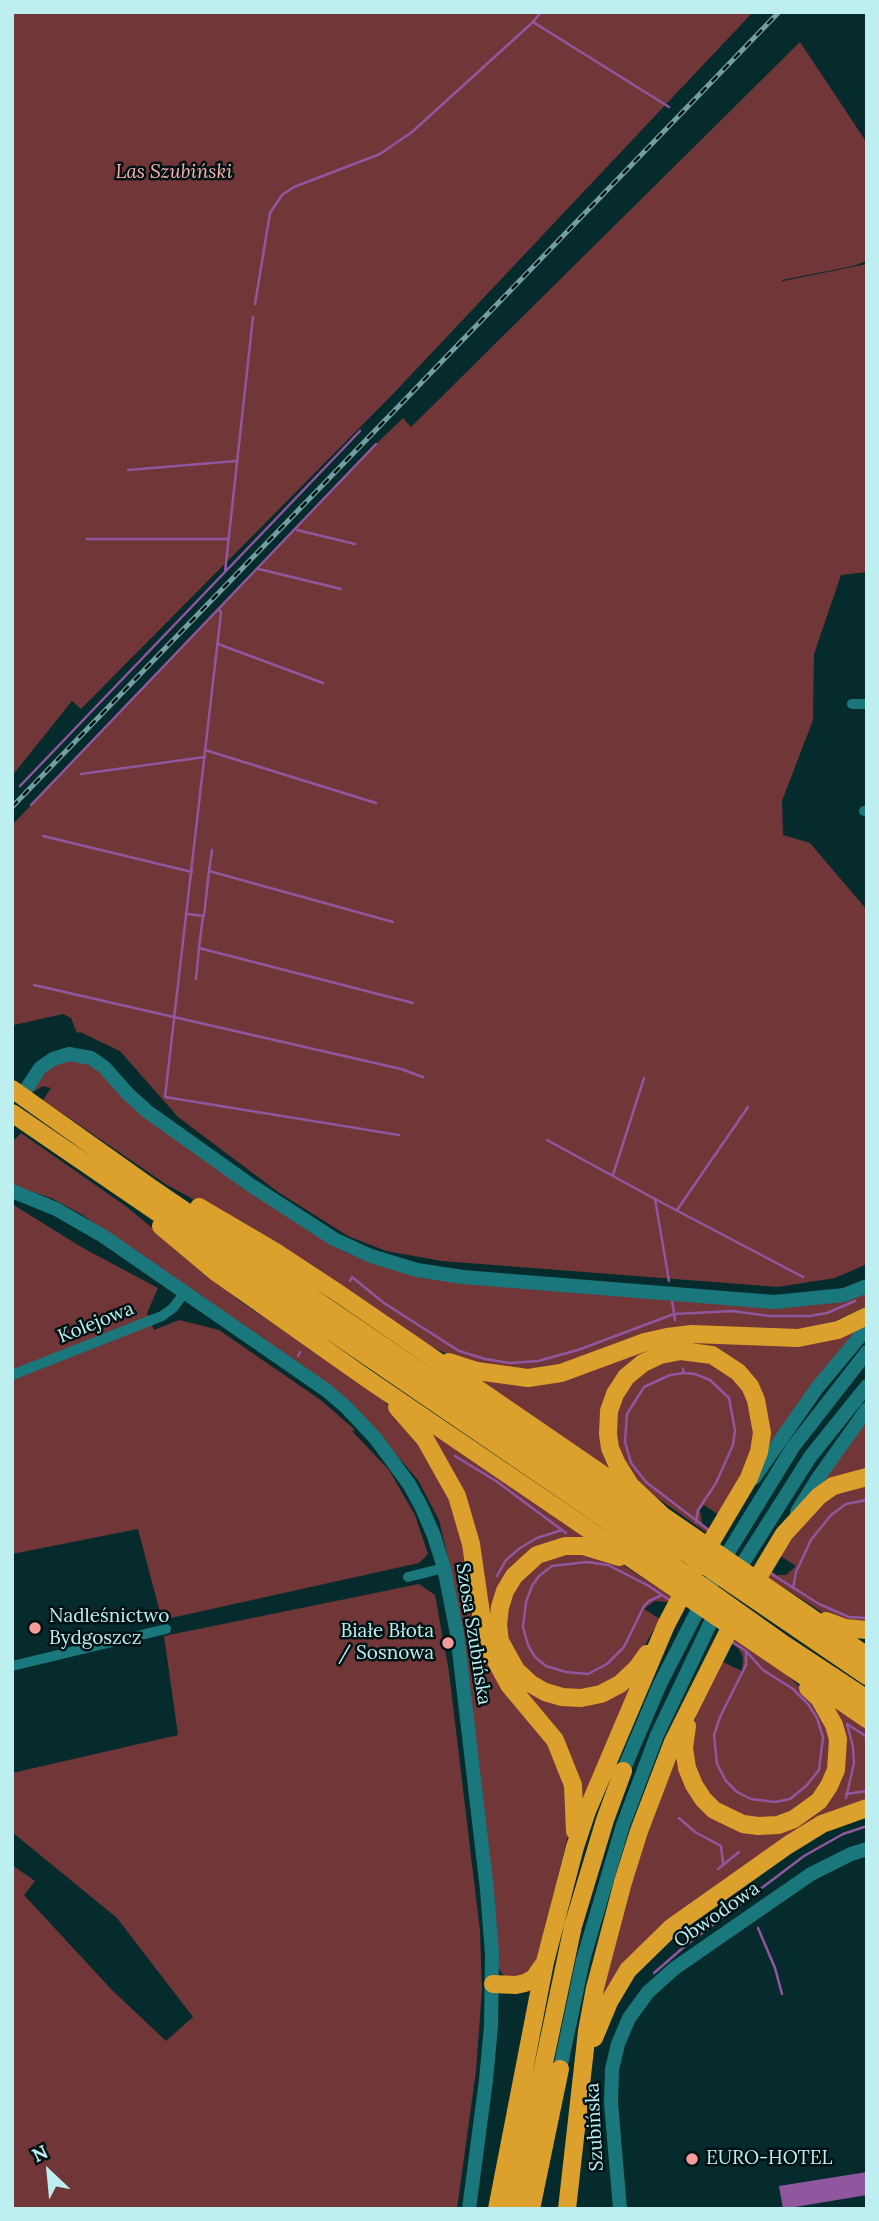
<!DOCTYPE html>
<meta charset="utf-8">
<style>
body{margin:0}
#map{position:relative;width:879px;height:2221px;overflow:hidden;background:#052b2c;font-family:Lora,serif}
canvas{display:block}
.frame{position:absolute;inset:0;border:14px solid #bdeff1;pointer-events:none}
.north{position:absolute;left:14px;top:2137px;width:70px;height:70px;-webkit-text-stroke:5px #001213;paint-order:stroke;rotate:334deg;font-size:19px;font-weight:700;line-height:28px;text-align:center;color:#bdeff1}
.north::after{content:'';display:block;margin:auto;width:24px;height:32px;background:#bdeff1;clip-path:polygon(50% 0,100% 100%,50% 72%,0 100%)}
</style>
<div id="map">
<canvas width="879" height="2221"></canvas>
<div class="frame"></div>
<div class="north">N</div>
</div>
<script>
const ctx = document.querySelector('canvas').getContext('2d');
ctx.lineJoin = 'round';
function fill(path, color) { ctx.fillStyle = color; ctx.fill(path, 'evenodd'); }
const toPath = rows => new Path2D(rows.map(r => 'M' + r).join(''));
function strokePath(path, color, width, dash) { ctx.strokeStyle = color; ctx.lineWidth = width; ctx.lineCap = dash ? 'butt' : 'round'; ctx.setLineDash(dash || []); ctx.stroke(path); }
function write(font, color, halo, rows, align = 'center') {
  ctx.font = font + ' Lora,serif'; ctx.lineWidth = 5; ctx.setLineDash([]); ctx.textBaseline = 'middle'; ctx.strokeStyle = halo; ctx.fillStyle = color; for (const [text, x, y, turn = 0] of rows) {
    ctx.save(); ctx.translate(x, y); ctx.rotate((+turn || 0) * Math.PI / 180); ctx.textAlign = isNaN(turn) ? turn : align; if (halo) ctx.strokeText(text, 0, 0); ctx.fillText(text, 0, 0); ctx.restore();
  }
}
const green = toPath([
 [12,12,753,12,392,395,81,709,72,701,12,776],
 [800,42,867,143,867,261,853,266,782,280,783,283,783,281,867,264,867,572,841,575,814,654,813,720,782,801,783,835,810,843,867,910,867,1264,835,1278,778,1287,442,1261,386,1251,348,1236,278,1192,178,1117,120,1051,80,1032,77,1033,71,1018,63,1014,14,1025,12,1024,12,825,376,444,403,418,411,427],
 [66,1060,87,1062,303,1225,347,1253,384,1267,421,1276,792,1307,849,1300,867,1293,867,1306,816,1330,691,1329,547,1368,500,1369,451,1356,428,1345,224,1216,167,1185,43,1100,51,1088,43,1086,33,1092,31,1090,45,1072,52,1066],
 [21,1133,127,1207,240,1301,371,1390,398,1414,422,1442,458,1513,470,1591,552,1746,568,1783,569,1832,537,1960,534,1969,520,1978,504,1976,497,1967,449,1562,439,1520,418,1480,387,1444,294,1360,81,1214,51,1198,18,1187,12,1183,12,1142],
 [12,1204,83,1248,158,1288,147,1313,154,1330,179,1320,219,1330,322,1401,355,1430,352,1431,389,1470,415,1515,428,1554,419,1563,162,1620,138,1529,12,1554],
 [866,1325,763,1454,743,1372,663,1347,606,1399,622,1480,468,1374,494,1379,645,1347],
 [669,1358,708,1360,740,1383,755,1419,753,1445,740,1481,719,1515,704,1505,700,1510,702,1523,709,1529,707,1533,639,1485,617,1449,615,1410,635,1376],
 [418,1416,602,1544,511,1571,498,1650,559,1702,636,1678,583,1811,580,1788,501,1665,481,1579],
 [867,1419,867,1472,818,1489],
 [867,1483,867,1625,828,1616,767,1577,771,1571,777,1575,786,1575,796,1566,779,1555,798,1524,832,1492],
 [564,1551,606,1557,620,1563,671,1596,668,1602,655,1601,644,1609,660,1619,635,1662,602,1688,560,1692,524,1671,505,1634,506,1606,527,1570],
 [419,1584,435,1595,449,1672,480,1931,482,1989,476,2071,457,2209,12,2209,12,1865,35,1881,24,1895,112,1990,166,2041,193,2017,117,1918,12,1832,12,1773,178,1735,164,1636],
 [734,1638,782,1670,815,1702,831,1730,832,1761,821,1790,784,1817,753,1821,712,1801,695,1775,690,1744,697,1712,721,1661,742,1671,743,1657,739,1649,731,1643],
 [824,1696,867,1726,867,1802,662,1927,596,2015,603,1973,649,1819,679,1749,685,1780,758,1832,836,1786]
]);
const water = toPath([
 [867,2172,867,2195,783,2209,779,2186]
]);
const stream = toPath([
 [533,22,669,107],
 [255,304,270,213,282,195,294,187,380,154,412,132,533,22,541,12],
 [128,470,236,461],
 [297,530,355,544],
 [87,539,227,539],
 [259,569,341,589],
 [225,572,360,431],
 [219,609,221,613,165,1097,399,1135],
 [218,644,323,683],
 [205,750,376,803],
 [81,774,205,757],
 [20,786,225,572,253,317],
 [31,805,376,444],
 [43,836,192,872],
 [209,871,212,850],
 [188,914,204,916,209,871,393,922],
 [203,916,199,948,413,1003],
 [196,979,199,948],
 [34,985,401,1069,423,1077],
 [547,1140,655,1199,669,1281],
 [613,1175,644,1078],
 [655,1199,803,1277],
 [677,1210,748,1107],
 [350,1281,352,1277,384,1303,459,1351,485,1359,510,1363,538,1361,578,1350,674,1314,733,1311,769,1316,810,1316,827,1313,855,1301],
 [672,1300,675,1320],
 [298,1356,300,1352],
 [683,1369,684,1373,695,1374,710,1380,729,1398,735,1430,733,1445,716,1483,698,1510,696,1522],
 [684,1373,670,1375,644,1387,627,1414,625,1442,631,1463,646,1482,710,1531],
 [455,1456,496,1481,566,1533],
 [770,1573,819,1604,849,1617,867,1618],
 [497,1576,506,1560,520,1548,537,1538,562,1530],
 [793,1588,796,1572,811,1540,831,1515,846,1504,867,1500],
 [662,1595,649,1601,644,1606,624,1647,607,1664,588,1674,566,1672,546,1666,535,1657,528,1645,523,1627,526,1602,532,1586,539,1576,552,1566,587,1562,608,1565,649,1586,662,1595,671,1601],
 [732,1642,746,1651,763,1670,793,1689,808,1704,817,1718,823,1737,819,1770,806,1786,790,1799,775,1802,751,1799,737,1792,726,1781,717,1764,714,1735,720,1717,746,1665,746,1651],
 [847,1724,867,1737],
 [846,1794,867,1791],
 [846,1798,854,1763,853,1747,847,1724],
 [679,1818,695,1832,721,1846,723,1863],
 [718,1869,739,1852],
 [758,1928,775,1968,782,1994],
 [654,1973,685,1946,804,1856,843,1834,867,1826]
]);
const street = toPath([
 [852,704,867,704],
 [864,811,867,811],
 [12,1375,162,1316,173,1308,185,1292],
 [408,1577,444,1568],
 [12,1666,166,1629]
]);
const secondary = toPath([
 [27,1088,40,1068,53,1059,69,1054,91,1058,104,1067,128,1094,148,1112,252,1186,334,1239,371,1256,417,1270,463,1277,774,1302,844,1295,867,1286],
 [12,1191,56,1209,103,1236,326,1390,347,1408,376,1439,409,1484,421,1506,434,1536,444,1568,457,1634,487,1890,492,1954,491,2026,486,2080,469,2209],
 [754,1478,817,1388,867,1328],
 [797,1512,818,1478,867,1409],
 [734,1577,810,1457,867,1386],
 [623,1771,660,1684,724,1559,793,1447,867,1352],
 [560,2069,583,1960,623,1825,657,1735,718,1607],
 [620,2209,611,2103,612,2069,618,2044,629,2018,648,1992,675,1968,811,1874,851,1854,867,1849]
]);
const highway = toPath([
 [12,1089,150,1187,867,1676],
 [12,1113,658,1555,785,1645,867,1699],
 [199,1207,274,1251,338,1293,867,1656],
 [161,1226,217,1273,366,1378,867,1719],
 [449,1362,477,1371,528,1378,561,1373,645,1342,667,1337,692,1334,798,1338,838,1330,867,1316],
 [397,1407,425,1439,457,1496,471,1544,483,1627,489,1648,509,1685,555,1740,573,1785,575,1831],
 [619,1557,583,1546,565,1546,537,1555,514,1576,505,1591,500,1607,498,1625,500,1641,516,1670,531,1684,545,1692,562,1697,581,1698,601,1694,620,1684,637,1668,647,1654],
 [751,1589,784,1534,819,1496,833,1486,867,1477],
 [826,1621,845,1628,867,1630],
 [687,1726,684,1748,687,1768,694,1785,703,1799,714,1810,743,1824,758,1826,778,1825,794,1819,819,1801,829,1786,836,1770,838,1739,834,1725,819,1698,808,1688],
 [493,1984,516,1985,525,1983,534,1978,543,1965],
 [594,2038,609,2002,628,1970,672,1927,788,1845,822,1824,867,1808],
 [497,2209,545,1962,575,1847,587,1811,666,1625,698,1564,749,1478,759,1452,762,1433,756,1400,750,1386,738,1372,712,1355,681,1351,660,1355,643,1363,626,1377,615,1394,609,1411,608,1434,610,1448,617,1464,630,1485,663,1516],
 [513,2209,573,1926,605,1820,623,1771],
 [531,2209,560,2069],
 [567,2209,587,2031,595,1988,623,1882,639,1831,673,1742,736,1616]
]);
const rail = toPath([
 [12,807,779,12]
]);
const markers = [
 [35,1628,7,"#f59b9c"],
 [448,1643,7,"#f59b9c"],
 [692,2159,7,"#f59b9c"]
];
const parkNames = [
 ["Las Szubiński",174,173]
];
const streetNames = [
 ["Kolejowa",96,1323,-22],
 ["Szosa Szubińska",473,1634,81],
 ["Obwodowa",717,1915,-35],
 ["Szubińska",595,2127,-93]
];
const poiNames = [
 ["Nadleśnictwo",49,1617],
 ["Bydgoszcz",49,1639],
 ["Białe Błota",434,1632,"right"],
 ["/ Sosnowa",434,1654,"right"],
 ["EURO-HOTEL",706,2159]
];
fill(green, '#713638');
fill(water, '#90579f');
strokePath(stream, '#90579f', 2.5);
strokePath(street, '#1a777b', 10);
strokePath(secondary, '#1a777b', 14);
strokePath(highway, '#dca02c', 18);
strokePath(rail, '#729fa1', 5);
strokePath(rail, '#001213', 2.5, [8]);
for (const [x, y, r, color] of markers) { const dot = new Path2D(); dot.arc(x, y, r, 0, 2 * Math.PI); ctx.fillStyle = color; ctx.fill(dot); strokePath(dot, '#001213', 2.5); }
write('italic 19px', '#feafaf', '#001213', parkNames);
write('19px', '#bdeff1', '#001213', streetNames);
write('19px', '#bdeff1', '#001213', poiNames, 'left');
</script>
